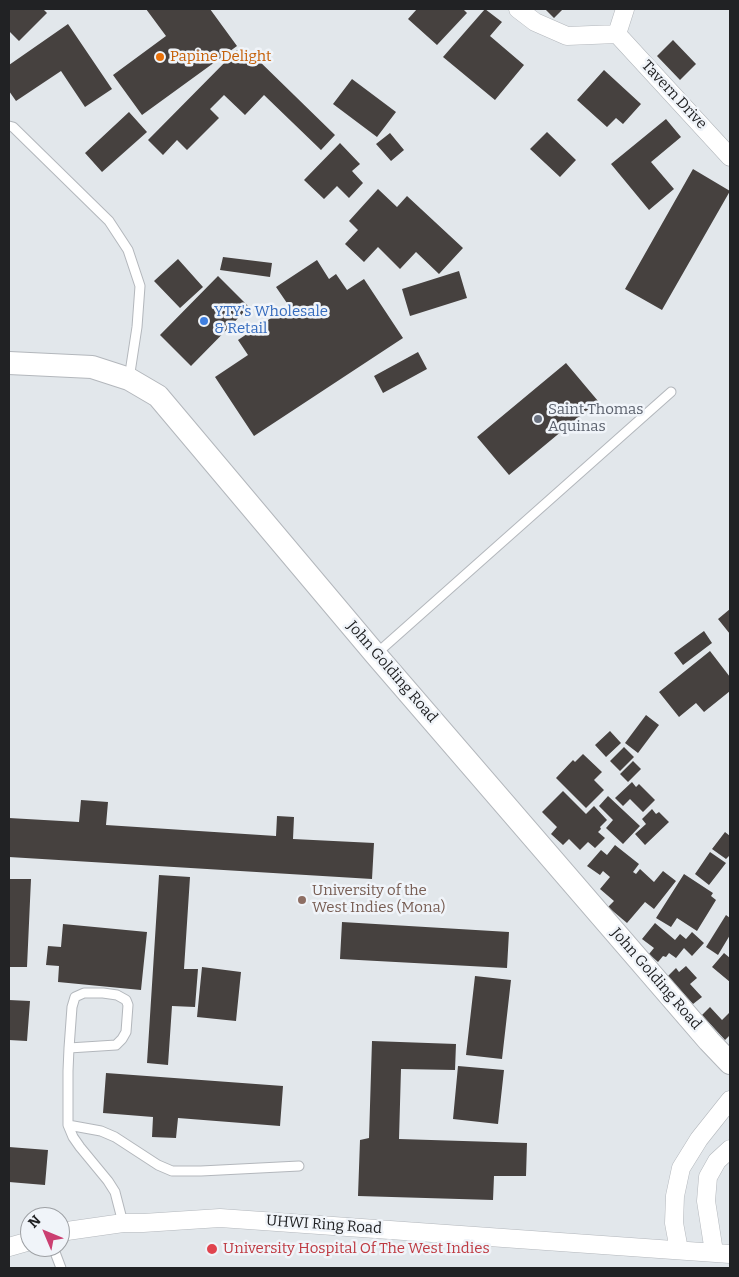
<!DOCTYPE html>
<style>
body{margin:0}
#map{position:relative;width:739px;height:1277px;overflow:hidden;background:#e2e7eb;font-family:Bitter,serif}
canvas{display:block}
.frame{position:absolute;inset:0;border:10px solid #212224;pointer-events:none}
.north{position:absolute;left:20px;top:1207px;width:50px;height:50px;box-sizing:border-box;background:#f0f4f9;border:1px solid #9da0a4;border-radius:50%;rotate:315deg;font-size:14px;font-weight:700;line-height:20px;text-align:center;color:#212224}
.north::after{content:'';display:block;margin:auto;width:18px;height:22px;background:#cb3f71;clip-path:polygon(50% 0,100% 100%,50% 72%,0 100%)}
</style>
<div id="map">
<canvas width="739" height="1277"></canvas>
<div class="frame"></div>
<div class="north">N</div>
</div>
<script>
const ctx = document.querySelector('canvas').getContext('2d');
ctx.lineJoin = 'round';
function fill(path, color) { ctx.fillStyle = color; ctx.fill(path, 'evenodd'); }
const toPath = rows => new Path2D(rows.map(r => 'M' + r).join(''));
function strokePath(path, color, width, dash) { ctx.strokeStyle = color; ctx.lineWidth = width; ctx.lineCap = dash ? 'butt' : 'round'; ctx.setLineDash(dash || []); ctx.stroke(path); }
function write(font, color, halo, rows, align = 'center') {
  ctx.font = font + ' Bitter,serif'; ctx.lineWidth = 5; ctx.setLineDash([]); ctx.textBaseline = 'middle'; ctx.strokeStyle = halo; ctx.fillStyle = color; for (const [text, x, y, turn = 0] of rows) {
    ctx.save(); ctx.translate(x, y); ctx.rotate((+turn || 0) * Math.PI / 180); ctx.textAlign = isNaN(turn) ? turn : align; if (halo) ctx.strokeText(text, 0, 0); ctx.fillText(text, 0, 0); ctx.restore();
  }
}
const building = toPath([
 [9,9,43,9,47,13,19,41,9,31],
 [146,9,210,9,237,46,142,115,113,75,166,36],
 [417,9,463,9,467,13,437,45,408,19],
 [485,9,502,22,490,36,524,65,495,100,443,57],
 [545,9,563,9,554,18],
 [68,24,112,89,85,107,61,71,16,101,9,91,9,65],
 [673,40,696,64,680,80,657,56],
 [237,50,247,61,253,55,335,135,321,150,264,95,245,115,224,95,210,109,219,118,187,150,177,140,163,155,148,140],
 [604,70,641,104,623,124,616,118,607,127,577,100],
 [352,79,396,112,377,137,333,104],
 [129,112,147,132,102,172,85,153],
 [666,119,681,137,651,162,674,189,649,210,611,164],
 [547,132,576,160,560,177,530,149],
 [390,133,404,150,391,161,376,144],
 [340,143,360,164,352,171,363,183,349,198,337,186,324,199,304,180],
 [693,169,730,191,662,310,625,289],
 [378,189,397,207,407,196,463,248,439,274,416,252,400,269,378,247,364,262,345,244,358,230,349,221],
 [223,257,272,263,270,277,220,270],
 [178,259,203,287,180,308,154,281],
 [317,260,329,279,336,274,347,290,364,279,403,338,254,436,215,377,248,355,238,340,289,306,276,287],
 [459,271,467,298,410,316,402,289],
 [218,276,249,307,191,366,160,335],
 [418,352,427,369,383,393,374,376],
 [566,363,598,401,509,475,477,437],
 [730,609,730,634,718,619],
 [704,631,712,643,683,665,674,653],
 [710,651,730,677,730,691,704,712,696,703,679,717,659,692],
 [646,715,659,725,638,753,625,743],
 [610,731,621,743,606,757,595,745],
 [624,747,634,757,620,771,610,761],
 [583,754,602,772,594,780,604,790,586,808,556,778,573,760,575,762],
 [633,761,641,769,628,782,620,774],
 [632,782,636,787,639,784,655,800,643,812,630,799,623,806,615,798],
 [563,791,586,814,594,806,607,820,600,827,601,829,598,832,605,838,595,848,588,842,580,850,569,839,563,845,551,834,557,827,542,812],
 [608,796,640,826,623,844,606,828,613,820,599,806],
 [81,800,108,802,106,825,276,836,277,816,294,817,293,839,374,843,372,879,9,857,9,818,79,822],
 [652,809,656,814,659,812,669,822,645,845,635,834,646,824,642,819],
 [725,832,730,836,730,855,726,859,712,849],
 [615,845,639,864,633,872,636,874,640,869,654,882,663,871,676,881,654,909,645,902,627,923,608,907,614,901,600,889,610,877,603,871,600,875,587,866,601,850,607,855],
 [710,852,726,863,709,885,695,874],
 [684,874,713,893,711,896,716,900,697,931,677,918,671,927,656,918],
 [159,875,190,877,184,969,198,969,195,1007,172,1006,168,1065,147,1063],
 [9,879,31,879,27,967,9,967],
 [726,915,730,918,730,935,718,955,706,947],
 [342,922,509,932,507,968,340,959],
 [655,923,675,940,680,934,686,939,692,932,704,943,692,956,684,948,676,958,669,953,666,957,663,956,658,962,649,954,654,948,642,939],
 [63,924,147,932,141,990,58,982,59,966,46,965,48,946,61,947],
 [724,953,730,958,730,982,712,967],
 [686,966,697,978,690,984,702,997,693,1004,668,976,676,968,679,972],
 [202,967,241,972,236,1021,197,1017],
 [475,976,511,980,502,1059,466,1055],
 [9,1000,30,1001,27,1041,9,1040],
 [710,1007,722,1020,729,1013,730,1015,730,1035,725,1040,702,1015],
 [372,1041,456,1044,455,1070,401,1069,399,1139,527,1143,526,1176,494,1176,493,1200,358,1196,360,1140,369,1138],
 [458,1066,504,1070,498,1124,453,1119],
 [106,1073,283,1086,280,1126,178,1118,176,1138,152,1137,153,1117,103,1113],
 [9,1147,48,1150,45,1185,9,1182]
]);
const service = toPath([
 [9,126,13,127,109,221,128,250,140,286,137,327,129,379],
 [376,654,671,392],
 [69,1048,116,1045,122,1039,126,1032,128,1005,126,1000,117,995,103,993,84,993,75,997,72,1007,69,1048,68,1071,68,1125,73,1137,80,1147,108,1181,115,1192,123,1223],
 [68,1125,101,1131,115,1137,158,1165,172,1171,201,1171,299,1166],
 [53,1247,61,1268]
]);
const minor = toPath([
 [518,9,535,22,567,36,617,34],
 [617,34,730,157],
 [617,34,625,9],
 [60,1232,123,1223,143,1223,220,1218,730,1254],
 [9,1247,30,1241],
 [679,1250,674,1223,675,1196,681,1168,699,1139,730,1100],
 [714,1252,706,1201,708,1177,717,1161,730,1149]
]);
const tertiary = toPath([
 [9,363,92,367,129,379,158,396,376,655,709,1041,730,1063]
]);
const markers = [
 [160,57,5,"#e8710a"],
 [204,321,5,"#3f7fe0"],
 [538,419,5,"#6b7280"],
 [302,900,5,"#8d6e63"],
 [212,1249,6,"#e0444e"]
];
const foodNames = [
 ["Papine Delight",170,57]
];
const streetNames = [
 ["Tavern Drive",674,95,47],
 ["John Golding Road",392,672,49],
 ["John Golding Road",656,979,49],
 ["UHWI Ring Road",324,1225,4]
];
const shopNames = [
 ["YTY's Wholesale",214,312],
 ["& Retail",214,329]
];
const worshipNames = [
 ["Saint Thomas",548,410],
 ["Aquinas",548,427]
];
const educationNames = [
 ["University of the",312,891],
 ["West Indies (Mona)",312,908]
];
const healthNames = [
 ["University Hospital Of The West Indies",223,1249]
];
fill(building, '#46413f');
strokePath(service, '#b3b7bc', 11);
strokePath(minor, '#b3b7bc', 19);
strokePath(tertiary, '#b3b7bc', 24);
strokePath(service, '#fff', 9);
strokePath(minor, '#fff', 18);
strokePath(tertiary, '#fff', 22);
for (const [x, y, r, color] of markers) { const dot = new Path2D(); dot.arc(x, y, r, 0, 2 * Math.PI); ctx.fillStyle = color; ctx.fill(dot); strokePath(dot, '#f0f4f9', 2); }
write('15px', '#c56008', '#f0f4f9', foodNames, 'left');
write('15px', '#212224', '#f0f4f9', streetNames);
write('15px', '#366cbe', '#f0f4f9', shopNames, 'left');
write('15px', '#5b616d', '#f0f4f9', worshipNames, 'left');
write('15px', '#785e54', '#f0f4f9', educationNames, 'left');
write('15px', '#be3a42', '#f0f4f9', healthNames, 'left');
</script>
